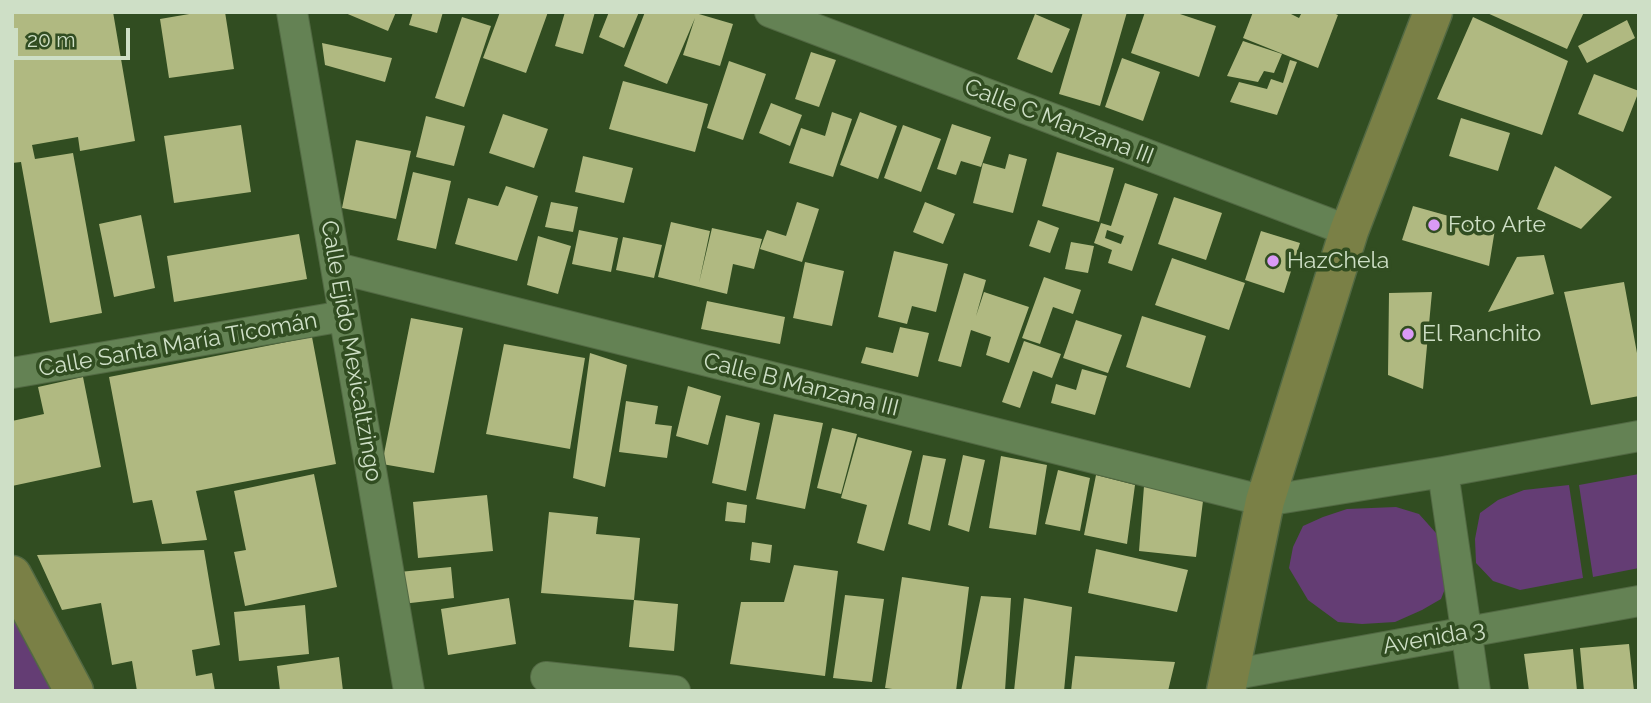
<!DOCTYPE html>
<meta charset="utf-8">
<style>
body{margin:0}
#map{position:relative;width:1651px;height:703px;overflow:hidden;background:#314d21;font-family:Raleway,sans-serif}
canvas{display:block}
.frame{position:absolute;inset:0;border:14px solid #cedfc6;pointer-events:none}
.scale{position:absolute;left:14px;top:28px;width:116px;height:32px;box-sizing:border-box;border:4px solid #cedfc6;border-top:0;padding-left:9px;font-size:21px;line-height:24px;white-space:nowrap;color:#cedfc6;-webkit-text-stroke:5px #314d21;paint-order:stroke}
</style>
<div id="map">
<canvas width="1651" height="703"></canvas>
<div class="frame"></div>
<div class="scale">20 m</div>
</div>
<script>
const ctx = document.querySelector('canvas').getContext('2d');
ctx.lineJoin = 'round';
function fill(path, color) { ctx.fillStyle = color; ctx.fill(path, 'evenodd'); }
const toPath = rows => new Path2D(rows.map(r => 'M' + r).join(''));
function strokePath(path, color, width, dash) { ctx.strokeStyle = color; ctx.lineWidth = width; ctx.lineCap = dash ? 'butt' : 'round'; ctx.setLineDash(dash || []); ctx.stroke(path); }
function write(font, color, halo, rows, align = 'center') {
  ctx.font = font + ' Raleway,sans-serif'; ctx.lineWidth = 7; ctx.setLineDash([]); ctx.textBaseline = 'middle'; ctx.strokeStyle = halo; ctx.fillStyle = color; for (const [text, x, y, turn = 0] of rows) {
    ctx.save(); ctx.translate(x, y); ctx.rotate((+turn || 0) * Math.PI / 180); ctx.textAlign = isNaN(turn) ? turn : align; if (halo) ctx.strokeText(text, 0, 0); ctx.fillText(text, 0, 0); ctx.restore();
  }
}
const green = toPath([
 [1639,474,1639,568,1593,577,1579,485],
 [1569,485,1583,578,1520,590,1493,581,1476,563,1475,539,1480,513,1498,500,1524,490],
 [1396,507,1419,514,1436,533,1446,556,1448,581,1441,599,1422,610,1395,622,1362,624,1338,622,1308,600,1289,568,1293,547,1303,526,1323,517,1347,509],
 [12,579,72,691,12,691]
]);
const building = toPath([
 [12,12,113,12,135,141,80,151,78,137,32,145,35,159,73,153,102,313,50,323,21,162,12,163],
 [201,12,225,12,234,69,169,78,160,19],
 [343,12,396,12,388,31],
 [413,12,443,12,437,33,409,25],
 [500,12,548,12,526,73,483,58],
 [565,12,595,12,583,54,555,46],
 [609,12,639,12,624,48,599,37],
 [645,12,692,12,733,24,720,66,683,55,695,18,667,84,624,66],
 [1083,12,1127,12,1100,106,1059,94],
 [1145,12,1174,12,1216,26,1199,77,1131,53],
 [1253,12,1287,12,1299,18,1302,12,1331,12,1338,15,1318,68,1243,38],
 [1485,12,1584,12,1567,49],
 [1035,14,1070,29,1052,73,1017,59],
 [462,17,491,26,464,107,435,98],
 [1473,17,1568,61,1542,135,1437,99],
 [1627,20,1635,38,1587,63,1578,46],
 [1243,41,1282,54,1274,73,1264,71,1258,82,1227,76],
 [322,43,392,58,385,82,325,65],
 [811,52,836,60,819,107,795,99],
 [1122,58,1160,72,1143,121,1105,107],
 [1290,60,1297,62,1277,115,1230,102,1239,82,1267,89,1271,79,1283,83],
 [729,61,766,74,743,140,707,128],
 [1594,74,1639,91,1623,132,1578,114],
 [623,81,708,104,695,152,609,129],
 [771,103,802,115,790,146,759,133],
 [832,112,852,119,833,177,789,163,801,128,825,136],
 [860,112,897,126,878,179,840,165],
 [503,114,548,129,534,168,489,153],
 [426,116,465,126,454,166,416,157],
 [1461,118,1510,133,1498,171,1449,156],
 [952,124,991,137,981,167,961,161,956,175,937,169],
 [241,125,251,192,174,203,164,136],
 [903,125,941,139,921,192,884,178],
 [356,140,411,151,396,219,342,208],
 [1057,152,1114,168,1099,222,1042,206],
 [1009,154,1027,159,1013,213,973,203,983,163,1005,169],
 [583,156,633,168,624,203,575,192],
 [1555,166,1612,197,1581,229,1537,209],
 [413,172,451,181,436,249,397,240],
 [1125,183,1158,194,1132,271,1108,263,1112,250,1094,243,1101,223,1111,226],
 [1107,230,1124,236,1121,244,1105,238],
 [506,186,538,196,517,261,455,244,468,198,498,206],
 [1174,197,1222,213,1206,260,1158,244],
 [551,202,578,207,573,232,545,227],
 [797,202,819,209,802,262,760,249,767,230,786,236],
 [925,202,955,214,943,244,913,232],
 [1413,206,1495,229,1489,266,1402,240],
 [141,215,155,288,114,297,99,224],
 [1038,220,1059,228,1050,253,1029,246],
 [671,222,710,231,699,283,712,228,762,239,754,269,733,264,727,294,658,277],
 [579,230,618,238,611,272,572,264],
 [1261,231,1300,243,1284,293,1245,280],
 [299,234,307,279,174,302,167,256],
 [538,236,571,246,558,294,527,285],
 [623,237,662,245,654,278,616,270],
 [1071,242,1094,246,1088,273,1065,269],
 [894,251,948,264,936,312,912,306,907,324,878,317],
 [1544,255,1554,294,1488,312,1517,257],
 [1172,258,1245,283,1229,330,1155,305],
 [805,262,844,271,832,326,793,318],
 [964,273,986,280,976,316,984,292,1029,307,1009,363,986,355,991,337,971,330,961,367,938,361],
 [1044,277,1081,290,1073,314,1053,307,1040,344,1022,338],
 [1624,282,1639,364,1639,396,1591,405,1564,292],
 [1432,292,1423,389,1388,375,1389,293],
 [707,301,785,317,780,344,701,329],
 [1142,316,1206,336,1190,388,1126,367],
 [411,318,463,328,434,473,382,464],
 [1076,320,1122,335,1108,373,1063,358],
 [900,327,929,333,918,377,861,363,866,347,893,353],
 [312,337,336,464,196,491,207,540,162,544,152,500,133,503,109,377],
 [1024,341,1061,354,1052,378,1033,371,1020,408,1002,402],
 [504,344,585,358,570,449,486,434],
 [590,353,627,365,605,487,573,478],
 [1082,369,1107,376,1095,415,1051,403,1056,384,1076,390],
 [83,377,101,467,12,486,12,421,44,414,38,387],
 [688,386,721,396,708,445,676,436],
 [626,401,658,406,655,424,672,426,667,458,619,452],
 [774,414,823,423,805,509,756,499],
 [726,415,760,423,746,491,712,483],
 [832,428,857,434,841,494,817,488],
 [858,437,912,451,884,551,857,543,867,505,841,498],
 [923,455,946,459,930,531,908,524],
 [963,455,985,460,969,532,948,525],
 [1001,456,1047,465,1036,535,989,528],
 [1058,470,1090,478,1080,531,1045,524],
 [314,474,337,587,245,606,234,552,246,550,234,491],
 [1096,475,1135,485,1127,544,1084,535],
 [1144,486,1203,501,1196,557,1139,551],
 [487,495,493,551,418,558,413,502],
 [727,502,747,505,745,523,725,521],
 [549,512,598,517,596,534,640,538,634,600,678,604,674,651,629,647,634,600,541,593],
 [752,542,772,545,770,563,750,560],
 [1096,549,1188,570,1177,612,1088,593],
 [204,550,220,645,192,650,196,676,212,673,215,691,137,691,132,661,112,665,101,603,62,610,37,555],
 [794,565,838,571,825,676,730,664,741,602,784,602],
 [451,567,454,598,402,604,399,572],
 [902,577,969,587,956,691,907,691,885,688],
 [845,595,884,599,872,682,833,678],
 [981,596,1011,598,1005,691,961,691],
 [509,598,516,644,448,655,441,609],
 [1024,598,1072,607,1064,691,1014,691],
 [305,605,309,654,239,661,234,612],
 [1629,644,1634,691,1584,691,1580,648],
 [1573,649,1577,691,1529,691,1524,654],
 [1075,656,1175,662,1168,691,1071,691],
 [339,657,343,691,280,691,277,666]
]);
const street = toPath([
 [292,12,409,691],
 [770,12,1349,231],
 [337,268,1265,501,1443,472,1639,436],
 [12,373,344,316],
 [1443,472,1475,691],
 [1230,675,1639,601],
 [546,677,675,691]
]);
const secondary = toPath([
 [12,575,74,691],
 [1226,691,1265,501,1349,231,1433,12]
]);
const markers = [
 [1434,225,7,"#da9af6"],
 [1273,261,7,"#da9af6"],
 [1408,334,7,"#da9af6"]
];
const streetNames = [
 ["Calle C Manzana III",1059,122,21],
 ["Calle Santa María Ticomán",178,345,-10],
 ["Calle Ejido Mexicaltzingo",351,351,80],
 ["Calle B Manzana III",801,385,14],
 ["Avenida 3",1434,638,-10]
];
const poiNames = [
 ["Foto Arte",1448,225],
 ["HazChela",1287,261],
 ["El Ranchito",1422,334]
];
fill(green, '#643d74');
fill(building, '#b0b981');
strokePath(street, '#526943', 32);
strokePath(secondary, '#526943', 41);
strokePath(street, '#648254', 30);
strokePath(secondary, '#7a8046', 38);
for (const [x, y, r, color] of markers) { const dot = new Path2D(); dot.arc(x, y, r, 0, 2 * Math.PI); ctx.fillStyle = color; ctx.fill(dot); strokePath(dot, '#314d21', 2.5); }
write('23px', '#cedfc6', '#314d21', streetNames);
write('23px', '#cedfc6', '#314d21', poiNames, 'left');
</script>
